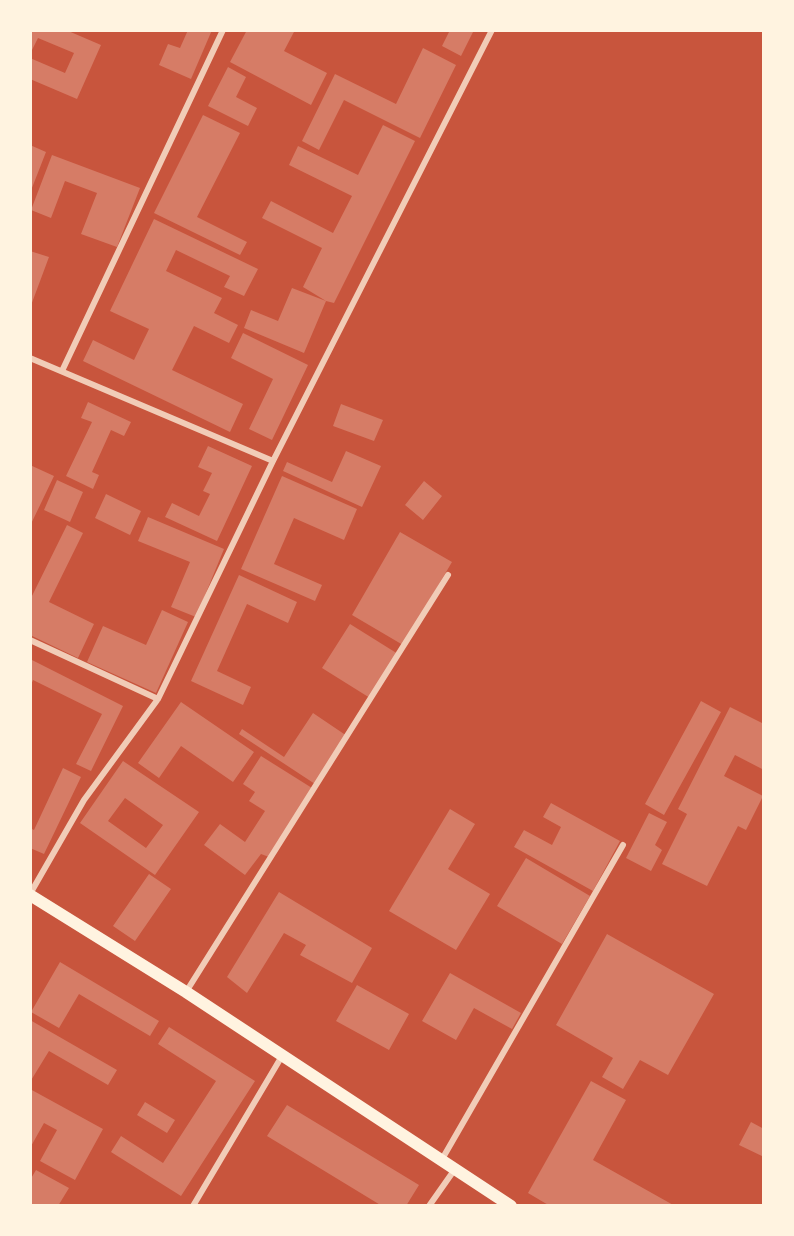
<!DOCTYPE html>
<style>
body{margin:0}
#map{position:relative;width:794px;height:1236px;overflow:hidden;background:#c8553d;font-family:Inter,sans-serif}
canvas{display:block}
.frame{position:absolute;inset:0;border:32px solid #fff3e0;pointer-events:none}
</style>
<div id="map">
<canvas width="794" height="1236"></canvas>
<div class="frame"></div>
</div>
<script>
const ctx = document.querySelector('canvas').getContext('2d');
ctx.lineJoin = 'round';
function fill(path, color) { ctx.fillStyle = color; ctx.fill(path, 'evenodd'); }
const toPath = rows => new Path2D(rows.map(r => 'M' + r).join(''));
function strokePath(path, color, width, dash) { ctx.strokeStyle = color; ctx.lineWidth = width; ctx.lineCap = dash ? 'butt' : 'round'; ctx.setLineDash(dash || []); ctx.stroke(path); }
const building = toPath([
 [30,30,66,30,101,45,77,99,30,79,30,58,65,73,74,53,38,38,30,54],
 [188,30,212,30,191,79,159,65,168,44,180,48],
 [247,30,295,30,284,51,327,73,311,105,230,62],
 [450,30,474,30,461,56,442,46],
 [423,48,456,65,420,138,344,100,319,150,302,141,335,74,396,104],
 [228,67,246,77,236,97,257,108,248,126,208,106],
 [203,115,240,133,197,217,247,242,240,255,154,213],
 [383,125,415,141,334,303,326,301,303,287,322,248,262,218,271,201,333,233,352,196,289,165,298,146,358,175],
 [30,145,46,152,30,193],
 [52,155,140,188,117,247,81,234,97,193,65,181,51,218,31,210],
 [154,219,258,269,244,296,224,287,230,276,176,250,166,271,222,298,214,313,238,325,229,343,194,326,172,370,243,404,230,432,83,361,93,340,134,360,149,329,110,311],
 [30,251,49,257,30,308],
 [292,288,326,301,304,353,244,328,251,310,278,321],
 [243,333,308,365,272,440,249,429,273,379,231,358],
 [88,402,131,422,124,436,111,430,92,472,99,475,93,489,66,476,92,422,81,418],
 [341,404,383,420,374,441,333,426],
 [208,446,252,466,217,541,165,517,172,503,199,516,210,494,203,491,212,473,198,467],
 [346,451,381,466,362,507,283,471,287,462,332,482],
 [30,465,54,476,30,526],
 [282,476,357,509,344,540,294,518,274,564,322,585,315,601,241,569],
 [57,480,83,492,70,522,44,510],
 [424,481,442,496,423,520,405,505],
 [106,494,141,511,130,535,95,518],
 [148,517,224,549,196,617,171,607,190,562,138,541],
 [67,525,83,533,49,602,94,624,78,658,30,635,30,600],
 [400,532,452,562,403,645,352,615],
 [239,575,297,602,288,623,247,604,217,671,251,687,243,705,191,681],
 [162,610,188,622,156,693,87,662,103,626,146,645],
 [350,624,398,654,370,698,322,668],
 [30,659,123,706,91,771,76,764,102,714,33,680,30,687],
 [701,701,721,712,664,815,645,804],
 [181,702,254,752,233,782,181,746,159,778,138,763],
 [730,707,764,724,764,770,735,755,724,776,763,796,746,830,738,826,707,886,662,864,687,814,678,809],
 [313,713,347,736,315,784,239,734,242,729,284,757],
 [261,756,312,788,269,857,261,854,245,875,204,845,220,824,245,842,265,811,249,801,255,792,243,784],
 [123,761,199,812,155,875,80,823],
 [125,798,163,825,146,848,108,821],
 [63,768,81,777,44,854,30,848,30,828,34,830],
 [551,803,620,841,593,891,514,847,524,830,552,845,561,827,543,817],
 [450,809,475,824,448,869,490,894,456,950,389,911],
 [649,813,667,822,655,845,662,850,651,871,626,858],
 [526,858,590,896,562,944,497,906],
 [149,874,171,889,135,941,113,926],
 [279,892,372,948,352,983,300,955,306,945,284,933,247,993,227,977],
 [607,934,714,994,668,1075,640,1060,623,1089,602,1077,613,1058,556,1025],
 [60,962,159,1021,150,1036,79,994,59,1028,31,1012],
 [450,973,521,1013,512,1029,474,1008,456,1040,422,1021],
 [357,985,409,1014,389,1050,336,1021],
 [30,1020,117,1070,108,1085,49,1051,30,1082],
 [169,1027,255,1081,181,1196,111,1152,121,1136,163,1163,216,1081,158,1044],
 [591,1081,626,1100,593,1160,675,1206,550,1206,528,1193],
 [30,1089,103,1129,75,1180,40,1161,57,1130,44,1123,30,1148],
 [145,1102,175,1120,167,1133,137,1115],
 [287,1105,419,1185,406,1206,382,1206,267,1136],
 [751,1122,764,1129,764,1157,739,1145],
 [36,1170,69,1188,58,1206,30,1206,30,1180]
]);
const minor = toPath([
 [30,358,273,461],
 [62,371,223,30],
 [30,640,158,699],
 [30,894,84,800,158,699,273,461,492,30],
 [186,992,448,575],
 [441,1161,623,845],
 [193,1206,282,1056],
 [429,1206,455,1169]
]);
const secondary = toPath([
 [30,895,186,992,511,1206]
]);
fill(building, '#d67c66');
strokePath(minor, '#f1ccb7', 6);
strokePath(secondary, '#fff3e0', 12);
</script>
